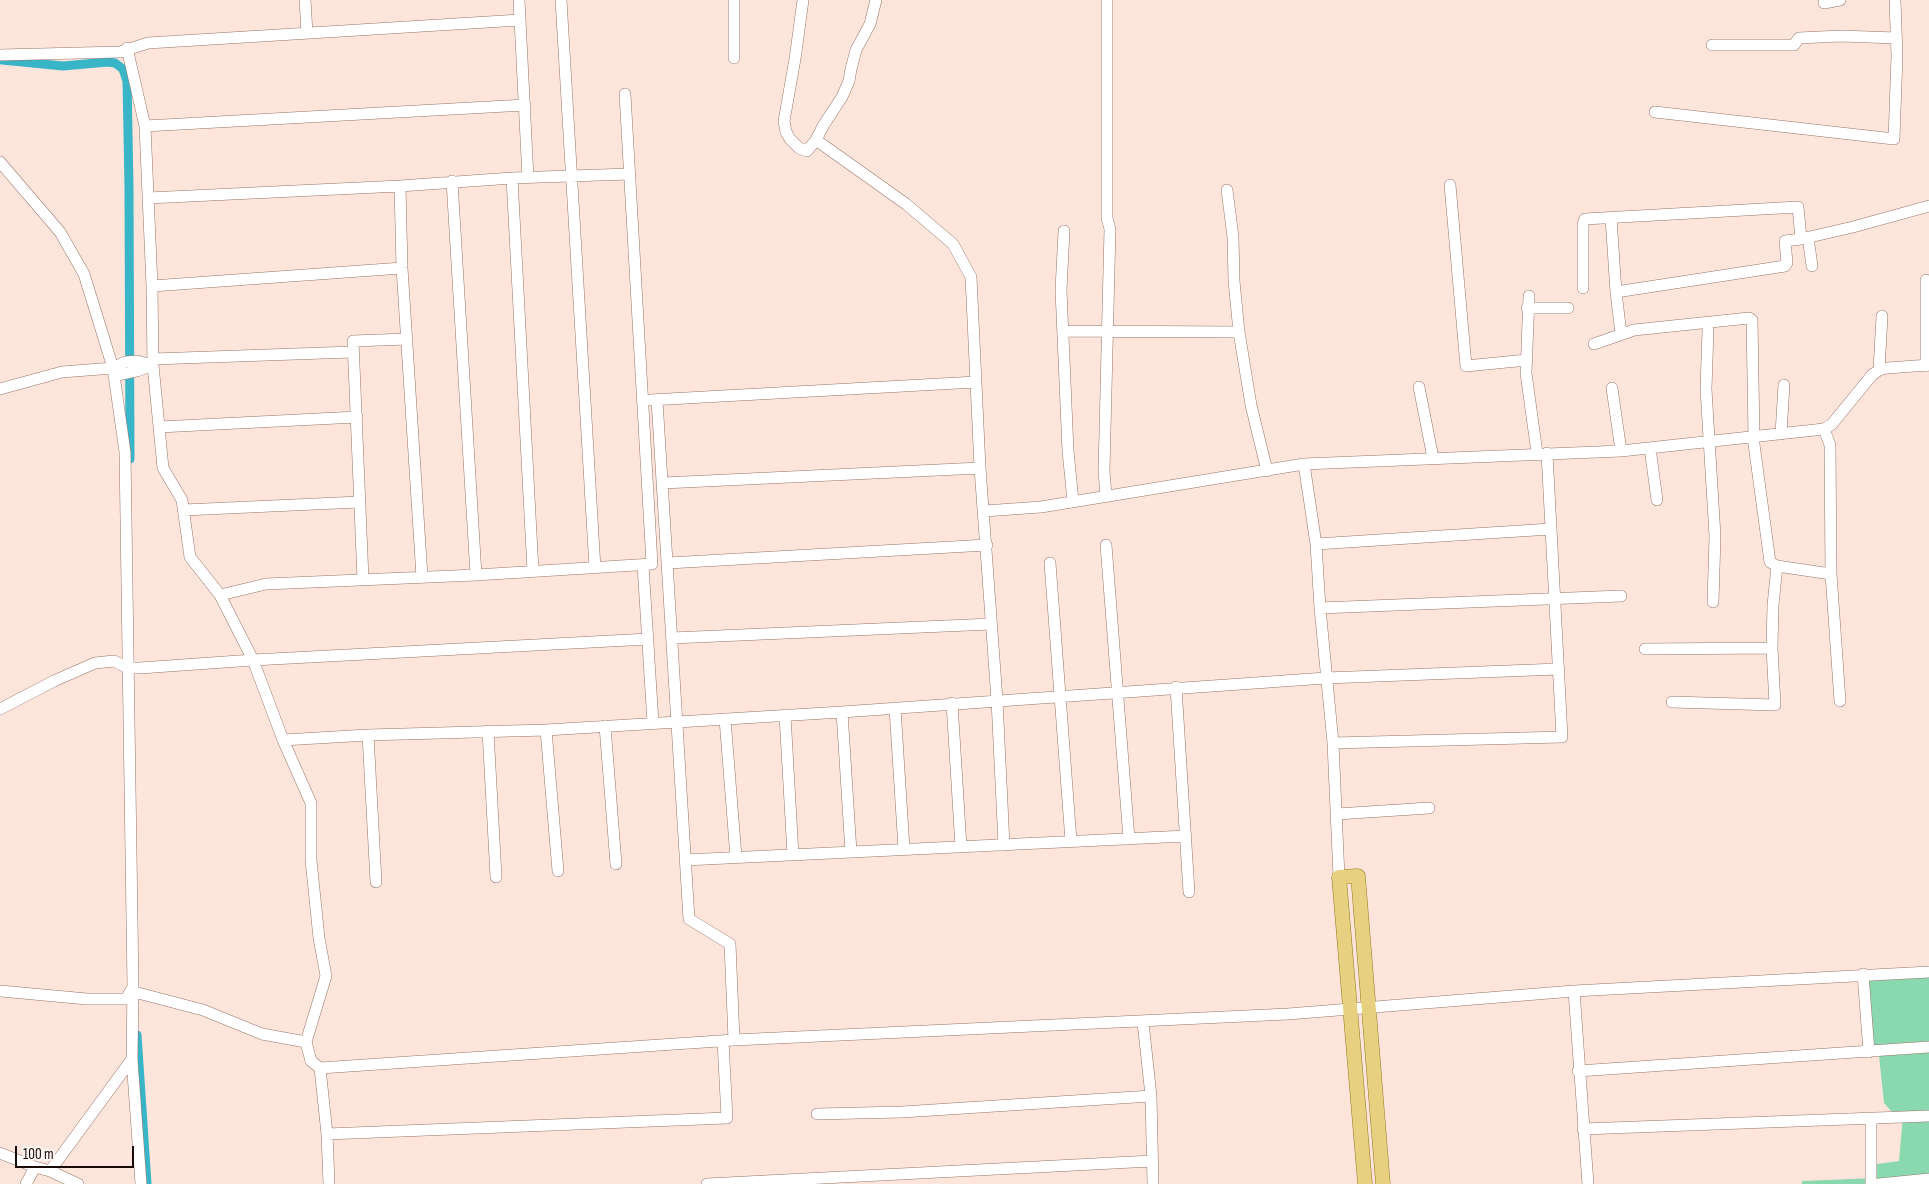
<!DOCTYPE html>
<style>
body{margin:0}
#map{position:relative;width:1929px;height:1184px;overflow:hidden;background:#fde5dc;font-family:"Sofia Sans Condensed",sans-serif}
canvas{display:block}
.scale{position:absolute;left:15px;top:1146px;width:119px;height:22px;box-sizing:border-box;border:2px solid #170a06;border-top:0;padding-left:6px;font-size:15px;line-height:18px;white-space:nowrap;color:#170a06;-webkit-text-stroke:4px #fef6f3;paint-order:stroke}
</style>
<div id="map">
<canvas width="1929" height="1184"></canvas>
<div class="scale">100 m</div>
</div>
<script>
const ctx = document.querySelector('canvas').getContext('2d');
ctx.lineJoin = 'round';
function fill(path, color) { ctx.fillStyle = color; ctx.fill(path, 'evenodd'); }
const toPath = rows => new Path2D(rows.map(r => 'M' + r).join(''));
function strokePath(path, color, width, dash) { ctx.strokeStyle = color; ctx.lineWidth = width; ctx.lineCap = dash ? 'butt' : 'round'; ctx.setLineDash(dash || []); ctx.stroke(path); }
const green = toPath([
 [1929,972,1929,1184,1802,1184,1802,1181,1876,1178,1877,1164,1899,1161,1903,1115,1891,1111,1884,1103,1878,1046,1866,1047,1863,974]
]);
const canal = toPath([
 [2,60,63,66,108,62,115,63,123,69,127,81,129,187,130,459],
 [137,1035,147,1184]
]);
const minor = toPath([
 [305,0,307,33],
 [519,0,528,178],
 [561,0,595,568],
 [734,0,734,58],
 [803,0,795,59,784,121,786,132,790,139,799,148,807,151,816,140,823,126,842,97,849,81,851,69,856,50,870,24,876,0],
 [1824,3,1840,0],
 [1712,45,1794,45,1799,38,1841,36,1896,38],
 [127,48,145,126,152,286,153,365,163,468,182,500,190,557,220,595,253,660,283,740,311,803,311,860,319,938,326,976,306,1042,311,1061,320,1068,327,1134,329,1184],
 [0,55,120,52,148,43,520,20],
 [1655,112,1894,139,1897,56,1895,0],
 [145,126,525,105],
 [816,140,906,204,953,244,971,277,980,468,997,700,1004,845],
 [0,162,60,232,84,274,113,368,125,452,133,986,132,1059,141,1184],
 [512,178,533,571],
 [452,181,476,575],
 [1450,185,1466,366,1527,360],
 [400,186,402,268,422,577],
 [1227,190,1233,237,1234,281,1239,332,1251,405,1267,471],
 [148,198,400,186,512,178,629,174],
 [1611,218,1616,292,1621,334],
 [1064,231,1061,290,1068,451,1073,501],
 [1808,237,1812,266],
 [1926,280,1926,366],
 [152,286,402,268],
 [1583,288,1583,224,1585,219,1798,207,1801,239],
 [1616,292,1785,266,1787,263,1785,241,1801,239,1853,227,1929,206],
 [1529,296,1526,373,1537,453],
 [1527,308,1568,308],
 [1708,330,1706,389,1715,536,1713,602],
 [1063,331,1239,332],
 [1594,344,1634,330,1749,318,1752,320,1754,437],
 [153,359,352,352],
 [1879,370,1882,316],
 [114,376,137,371,153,365],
 [1419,387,1433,458],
 [1612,388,1621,451],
 [0,389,62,372,113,368,125,362,137,361,153,365],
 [650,400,976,382],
 [657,400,689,919,730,944,734,1040],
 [159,427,357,417],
 [1824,429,1830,445,1831,574,1840,701],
 [1781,434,1784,385],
 [1650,448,1657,500],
 [1304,464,1316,544,1320,608,1333,743,1339,877],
 [663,483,980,468],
 [1106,496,1104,471,1110,229,1107,218,1107,0],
 [184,510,359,502],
 [984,511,1041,507,1304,464,1621,451,1824,429,1832,424,1872,375,1879,370,1887,368,1929,365],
 [1316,544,1551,529],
 [1106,545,1129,839],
 [668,563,987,545],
 [1050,563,1071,841],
 [643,565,653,723],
 [1777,566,1831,574],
 [363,579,353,341,407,339],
 [220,595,266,584,476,575,652,564,625,94],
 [1320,608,1621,596],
 [672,638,991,624],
 [1645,649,1772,648],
 [1176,687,1189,892],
 [1672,702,1775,705,1772,648,1773,605,1777,566,1770,562,1753,437],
 [952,703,961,847],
 [895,708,904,849],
 [0,709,54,681,95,663,114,661,128,668,140,668,253,660,648,639],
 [842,712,851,852],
 [785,715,793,855],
 [725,719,736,857],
 [605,726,616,864],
 [546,730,558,871],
 [488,731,496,877],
 [368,735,376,882],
 [283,740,368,735,546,730,842,712,1326,678,1559,669],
 [1333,743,1562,737,1547,453],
 [1337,814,1429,808],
 [685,860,1186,836],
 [1863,974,1869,1052],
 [0,991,87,999,126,999,133,987],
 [1574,991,1588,1184],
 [138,993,203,1010,262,1034,306,1042],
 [1143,1022,1151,1096,1153,1184],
 [320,1068,734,1040,1288,1014,1574,991,1929,972],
 [1578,1071,1929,1047],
 [817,1114,902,1112,1151,1096],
 [1583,1129,1929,1116],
 [327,1134,727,1118,723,1041],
 [0,1153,35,1167,50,1171,132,1059],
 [50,1171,78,1184],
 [26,1184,35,1167],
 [707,1184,1152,1161],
 [1871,1184,1871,1118],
 [1879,1184,1929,1179]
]);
const major = toPath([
 [1365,1184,1339,877,1358,876,1383,1184]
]);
fill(green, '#8ad8af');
strokePath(canal, '#38b5c6', 9);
strokePath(minor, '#977468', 12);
strokePath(major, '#94771f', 15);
strokePath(minor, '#fff', 11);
strokePath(major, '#e7d180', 14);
</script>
